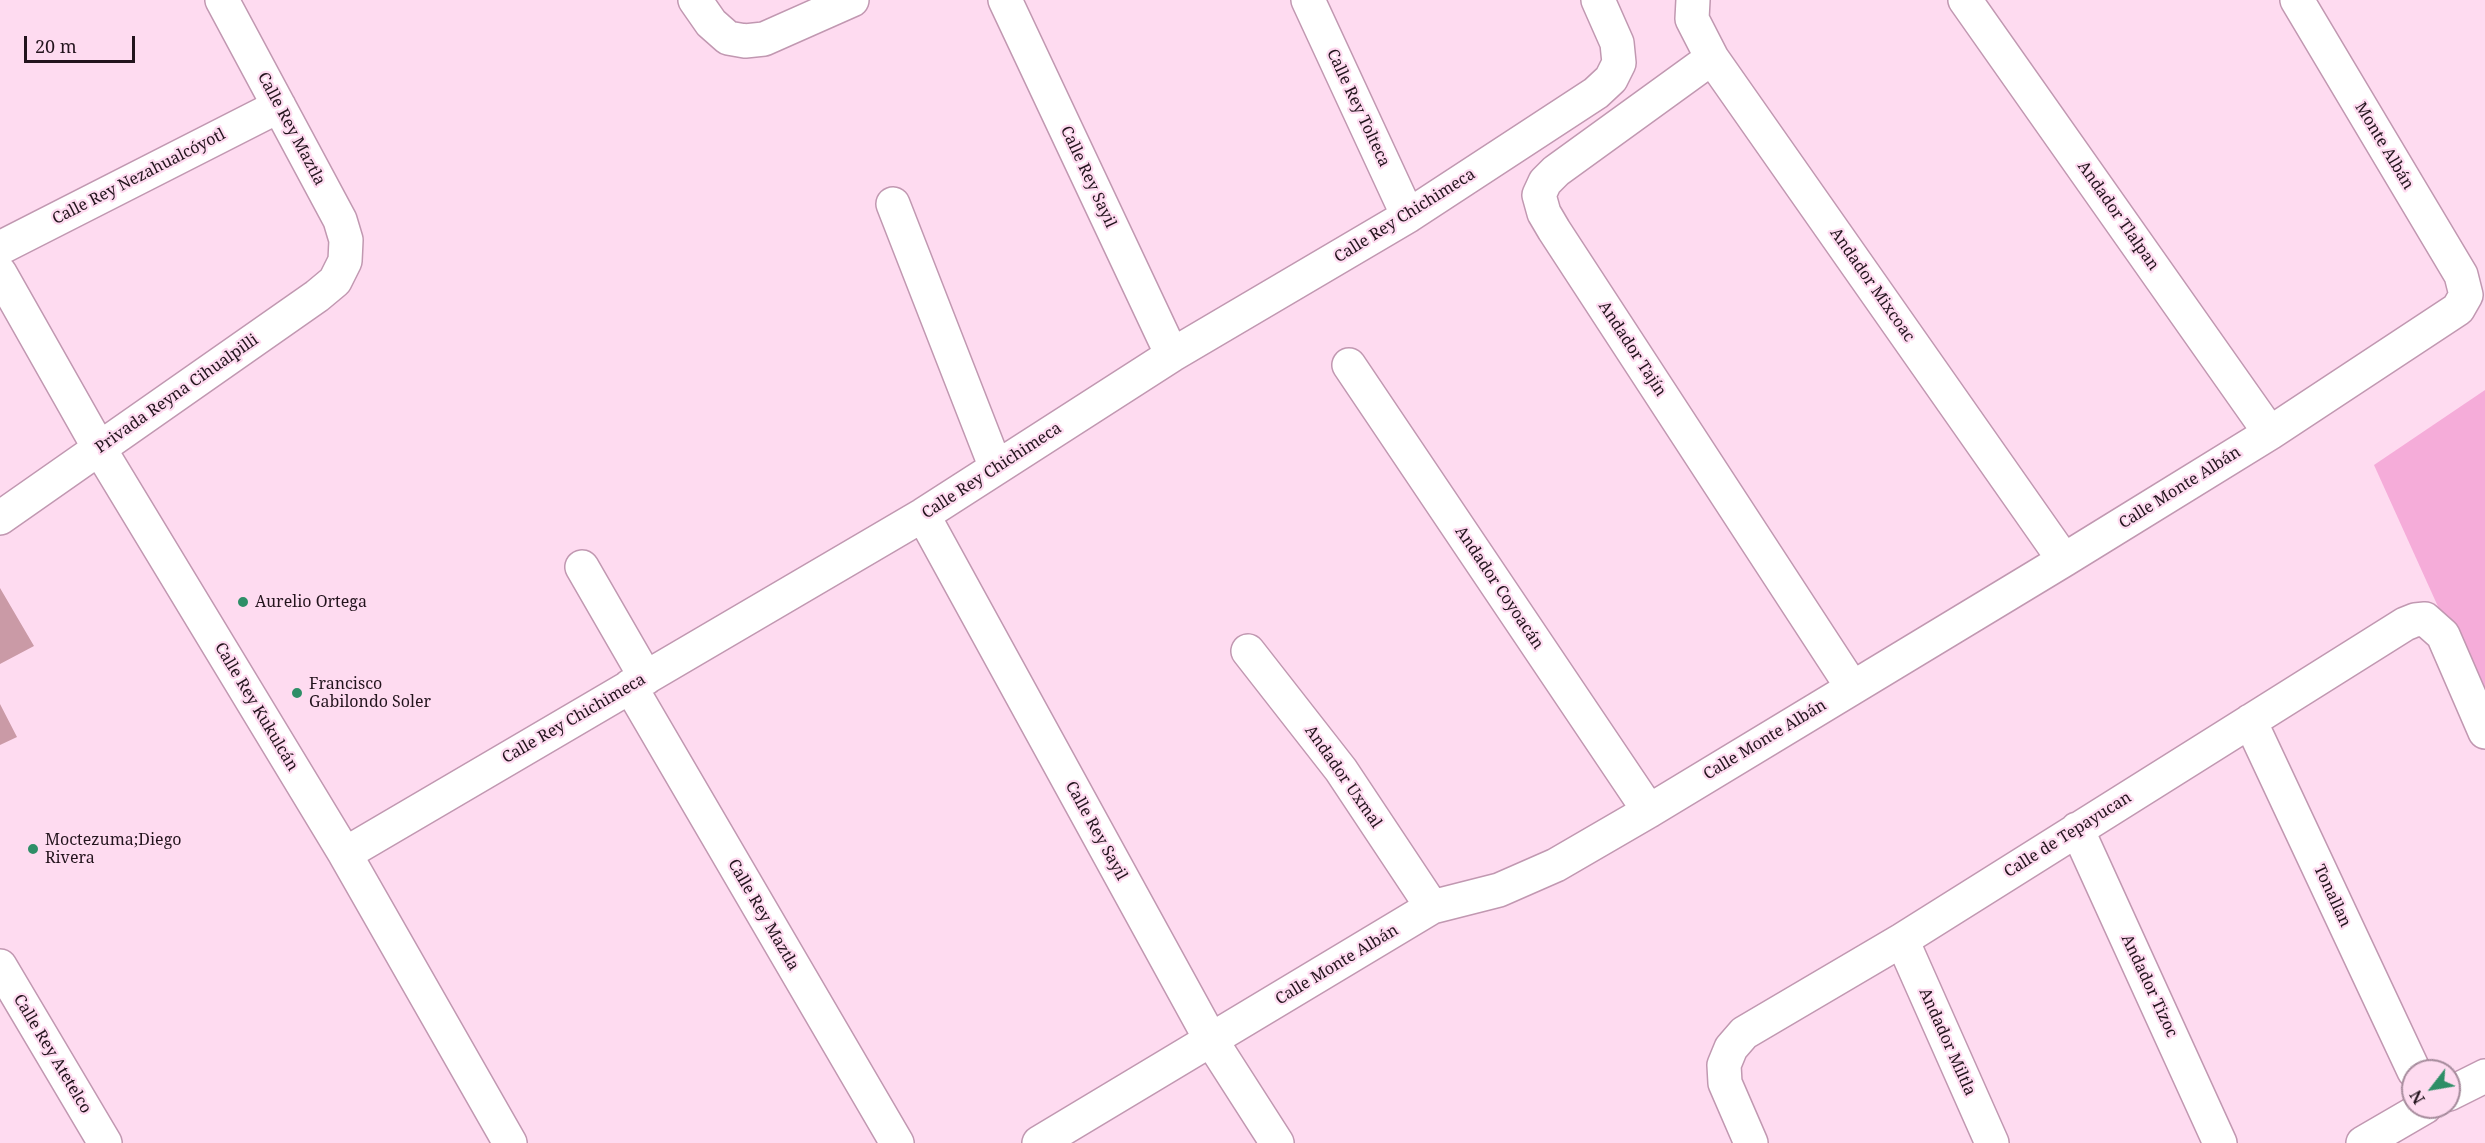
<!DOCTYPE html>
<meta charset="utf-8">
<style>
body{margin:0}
#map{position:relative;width:2485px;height:1143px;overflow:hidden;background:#fedbf0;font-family:"Noto Serif",serif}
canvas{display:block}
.north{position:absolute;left:2401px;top:1059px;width:60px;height:60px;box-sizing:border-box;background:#fedbf0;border:2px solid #a68b9c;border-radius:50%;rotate:239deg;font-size:16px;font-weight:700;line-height:24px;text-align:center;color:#23141d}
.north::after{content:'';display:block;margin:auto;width:21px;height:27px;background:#2e8e67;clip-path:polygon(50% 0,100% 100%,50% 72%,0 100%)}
.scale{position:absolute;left:24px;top:36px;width:111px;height:27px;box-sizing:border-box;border:3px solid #23141d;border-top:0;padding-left:8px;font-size:18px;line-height:21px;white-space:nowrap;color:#23141d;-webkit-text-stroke:4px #fedbf0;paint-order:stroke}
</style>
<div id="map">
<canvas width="2485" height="1143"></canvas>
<div class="north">N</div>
<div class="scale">20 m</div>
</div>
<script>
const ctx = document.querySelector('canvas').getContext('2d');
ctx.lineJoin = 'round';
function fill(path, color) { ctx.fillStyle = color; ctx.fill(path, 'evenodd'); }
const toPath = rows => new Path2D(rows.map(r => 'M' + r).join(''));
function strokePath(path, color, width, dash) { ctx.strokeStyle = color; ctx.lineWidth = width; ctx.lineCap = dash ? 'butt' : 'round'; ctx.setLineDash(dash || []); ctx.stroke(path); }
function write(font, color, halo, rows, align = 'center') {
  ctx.font = font + ' "Noto Serif",serif'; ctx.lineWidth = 4.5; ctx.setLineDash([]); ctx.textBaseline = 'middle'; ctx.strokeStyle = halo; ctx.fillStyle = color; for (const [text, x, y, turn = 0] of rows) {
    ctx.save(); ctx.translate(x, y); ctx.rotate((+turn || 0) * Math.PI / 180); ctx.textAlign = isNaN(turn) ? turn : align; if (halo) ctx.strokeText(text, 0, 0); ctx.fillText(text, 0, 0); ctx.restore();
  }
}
const green = toPath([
 [2485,390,2485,704,2440,611,2374,465]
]);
const building = toPath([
 [0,588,34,646,0,664],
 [0,704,17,737,0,745]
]);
const minor = toPath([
 [695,0,711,23,728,38,745,41,764,39,852,0],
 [1005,0,1172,355],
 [1308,0,1408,216],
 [1693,0,1692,19,1712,58,2064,560],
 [1965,0,2270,433],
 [1712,58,1556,171,1545,182,1539,195,1544,213,1554,230,1852,687],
 [893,204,996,468],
 [0,248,279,106],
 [0,273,99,448,345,854,510,1143],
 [1349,365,1649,811],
 [923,515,1211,1040,1277,1143],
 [0,518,317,296,335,281,345,261,346,240,340,220,222,0],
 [582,567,646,678],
 [1248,651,1341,770,1432,907],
 [630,686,897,1143],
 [2250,721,2414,1071],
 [2077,829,2220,1143],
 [345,854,923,515,1172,355,1408,216,1596,93,1611,79,1619,63,1617,43,1598,0],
 [1902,940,1992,1143],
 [0,966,105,1143],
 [2449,1094,2485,1076],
 [1039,1143,1432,907,1499,890,1556,865,1649,811,2064,560,2270,433,2458,309,2466,295,2461,275,2297,0],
 [1751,1143,1725,1083,1724,1065,1731,1048,1744,1033,1902,940,2405,624,2415,620,2425,619,2443,635,2485,732],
 [2363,1143,2425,1107]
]);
const markers = [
 [243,602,6,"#2e8e67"],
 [297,693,6,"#2e8e67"],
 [33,849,6,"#2e8e67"]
];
const streetNames = [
 ["Calle Rey Tolteca",1358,108,65],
 ["Calle Rey Maztla",291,129,62],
 ["Monte Albán",2384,146,59],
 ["Calle Rey Nezahualcóyotl",139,177,-27],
 ["Calle Rey Sayil",1088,177,65],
 ["Calle Rey Chichimeca",1405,216,-32],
 ["Andador Tlalpan",2118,216,55],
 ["Andador Mixcoac",1872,285,55],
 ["Andador Tajín",1632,349,57],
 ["Privada Reyna Cihualpilli",177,394,-35],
 ["Calle Rey Chichimeca",992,471,-33],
 ["Calle Monte Albán",2180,488,-32],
 ["Andador Coyoacán",1499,588,56],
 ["Calle Rey Kukulcán",256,707,59],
 ["Calle Rey Chichimeca",574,719,-30],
 ["Calle Monte Albán",1765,740,-31],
 ["Andador Uxmal",1343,777,55],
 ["Calle Rey Sayil",1096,831,61],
 ["Calle de Tepayucan",2068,835,-32],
 ["Tonallan",2332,896,65],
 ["Calle Rey Maztla",763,915,60],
 ["Calle Monte Albán",1337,965,-31],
 ["Andador Tizoc",2149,986,65],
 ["Andador Miltla",1947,1042,66],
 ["Calle Rey Atetelco",52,1054,59]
];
const poiNames = [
 ["Aurelio Ortega",255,602],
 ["Francisco",309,684],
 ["Gabilondo Soler",309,702],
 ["Moctezuma;Diego",45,840],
 ["Rivera",45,858]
];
fill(green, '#f5acd9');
fill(building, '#ca9aa6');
strokePath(minor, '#c198b1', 36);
strokePath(minor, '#fff', 33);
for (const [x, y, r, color] of markers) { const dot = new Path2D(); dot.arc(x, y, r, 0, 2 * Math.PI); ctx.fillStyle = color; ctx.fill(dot); strokePath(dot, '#fedbf0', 2); }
write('16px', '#23141d', '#fedbf0', streetNames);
write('16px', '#23141d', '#fedbf0', poiNames, 'left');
</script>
